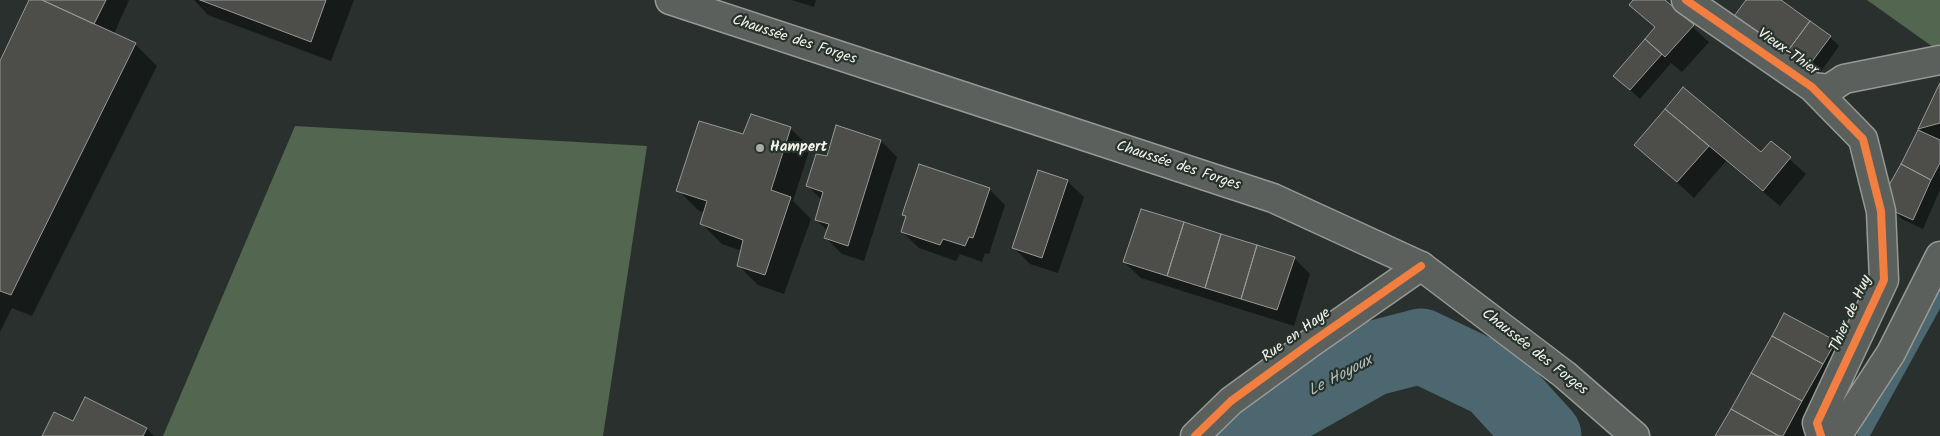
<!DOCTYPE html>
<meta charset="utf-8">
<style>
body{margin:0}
canvas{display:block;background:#29302d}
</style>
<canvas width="1940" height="436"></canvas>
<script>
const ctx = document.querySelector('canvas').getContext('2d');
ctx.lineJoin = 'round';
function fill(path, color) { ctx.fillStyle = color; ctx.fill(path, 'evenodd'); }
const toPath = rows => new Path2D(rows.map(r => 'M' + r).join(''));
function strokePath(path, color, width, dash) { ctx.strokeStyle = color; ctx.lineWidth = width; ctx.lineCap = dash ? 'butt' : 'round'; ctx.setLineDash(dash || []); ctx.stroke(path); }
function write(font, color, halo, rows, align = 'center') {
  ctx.font = font + ' Kalam,sans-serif'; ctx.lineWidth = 4.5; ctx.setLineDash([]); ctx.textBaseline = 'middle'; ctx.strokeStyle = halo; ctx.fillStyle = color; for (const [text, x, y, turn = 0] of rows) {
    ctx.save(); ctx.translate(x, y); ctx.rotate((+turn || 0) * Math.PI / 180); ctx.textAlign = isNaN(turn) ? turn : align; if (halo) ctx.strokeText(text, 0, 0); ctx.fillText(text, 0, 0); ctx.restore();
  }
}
const green = toPath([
 [1867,0,1940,0,1940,52],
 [295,126,647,146,603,436,163,436]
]);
const shadow = toPath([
 [30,0,129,0,114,34,135,44,157,66,32,316,12,308,0,332,0,64],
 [194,0,354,0,331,61,208,15],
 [792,0,816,0,814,7],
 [1635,0,1663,0,1709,42,1682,72,1671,63,1640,99,1615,76,1656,28,1631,5],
 [1747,0,1779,0,1830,37,1839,46,1815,80],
 [1940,87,1940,190,1923,229,1902,219,1892,209,1925,134,1919,128],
 [1683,89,1762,154,1771,143,1806,174,1780,206,1726,161,1694,198,1636,145],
 [790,128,810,148,793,201,811,219,784,294,758,285,738,265,742,251,722,244,702,224,705,213,698,210,678,190,744,136],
 [881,141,897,157,864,261,842,254,826,238,828,231,816,220,822,200,807,185,827,158],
 [1067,181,1084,197,1058,273,1030,264,1014,248],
 [989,189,1005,205,989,254,985,253,982,262,960,254,956,261,919,248,902,232,907,218,904,215],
 [1294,258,1310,274,1294,326,1141,278,1124,262],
 [1835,342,1844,352,1808,436,1716,436],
 [86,398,147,429,154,436,44,436,73,423]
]);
const stream = toPath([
 [1863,436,1940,296]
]);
const river = toPath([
 [1235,436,1371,359,1421,346,1494,381,1544,436]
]);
const building = toPath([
 [29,0,42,0,136,43,11,295,0,291,0,61,29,0],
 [42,0,106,0,94,24,42,0],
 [200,0,326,0,311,42,200,0],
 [1633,0,1665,0,1694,25,1665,57,1645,39,1655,27,1629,5,1633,0],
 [1746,0,1781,0,1810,21,1784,56,1732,19,1746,0],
 [1810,21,1831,36,1805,71,1784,56,1810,21],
 [1645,39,1662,54,1630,90,1613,76,1645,39],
 [1940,83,1940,123,1918,129,1936,91,1940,83],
 [1683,87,1761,152,1771,141,1791,157,1763,191,1665,109,1683,87],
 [1665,109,1709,146,1677,182,1634,145,1665,109],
 [751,114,791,127,771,190,791,197,765,275,737,266,743,240,700,224,707,201,676,191,699,121,743,134,751,114],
 [836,125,881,140,848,246,824,238,829,224,815,220,823,192,806,186,816,154,827,156,836,125],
 [1918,130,1940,140,1940,163,1931,180,1901,164,1918,130],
 [919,164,990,188,973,238,969,237,965,246,943,239,940,245,901,232,906,216,902,215,919,164],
 [1901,164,1931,180,1913,220,1891,210,1888,187,1901,164],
 [1038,170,1068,180,1042,258,1012,248,1038,170],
 [1141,209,1184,222,1167,276,1123,262,1141,209],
 [1184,222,1221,234,1205,288,1167,276,1184,222],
 [1221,234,1257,245,1241,299,1205,288,1221,234],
 [1257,245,1295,257,1277,310,1241,299,1257,245],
 [1784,313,1836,341,1823,364,1772,336,1784,313],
 [1772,336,1823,364,1802,401,1751,373,1772,336],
 [1751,373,1802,401,1783,436,1779,436,1731,409,1751,373],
 [85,397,147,428,143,436,42,436,54,412,73,421,85,397],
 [1731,409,1779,436,1715,436,1731,409]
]);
const minor = toPath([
 [1686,0,1812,87,1863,139,1881,211,1884,280,1817,423,1821,436],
 [1812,87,1829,89,1844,79,1940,60],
 [1195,436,1231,401,1312,342,1421,266],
 [1837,436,1891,353,1940,256]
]);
const secondary = toPath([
 [670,0,1273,198,1421,266,1565,375,1635,436]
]);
const cycleway = toPath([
 [1686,0,1812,87,1863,139,1881,211,1884,280,1817,423,1821,436],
 [1195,436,1231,401,1312,342,1421,266]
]);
const markers = [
 [760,148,5,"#adada7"]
];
const streetNames = [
 ["Chaussée des Forges",794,41,18],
 ["Vieux-Thier",1787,53,35],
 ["Chaussée des Forges",1178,167,18],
 ["Thier de Huy",1852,314,-66],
 ["Rue en Haye",1297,336,-36],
 ["Chaussée des Forges",1534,353,38]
];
const poiNames = [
 ["Hampert",770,148]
];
const waterNames = [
 ["Le Hoyoux",1341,377,-28]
];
fill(green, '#53664f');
fill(shadow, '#0007');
strokePath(stream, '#4c676f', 12);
strokePath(river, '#4c676f', 75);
fill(building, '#4d4d4a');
strokePath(building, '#969996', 1);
strokePath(minor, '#969996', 31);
strokePath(secondary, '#969996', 31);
strokePath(minor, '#5c605c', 28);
strokePath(secondary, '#5c605c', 28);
strokePath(cycleway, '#f27e40', 8);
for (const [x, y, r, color] of markers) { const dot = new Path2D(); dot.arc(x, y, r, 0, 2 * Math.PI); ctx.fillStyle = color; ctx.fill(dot); strokePath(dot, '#26332d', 2); }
write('15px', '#f4f1e8', '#26332d', streetNames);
write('bold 15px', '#f4f1e8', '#26332d', poiNames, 'left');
write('italic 16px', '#b2bcba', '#26332d', waterNames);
</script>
